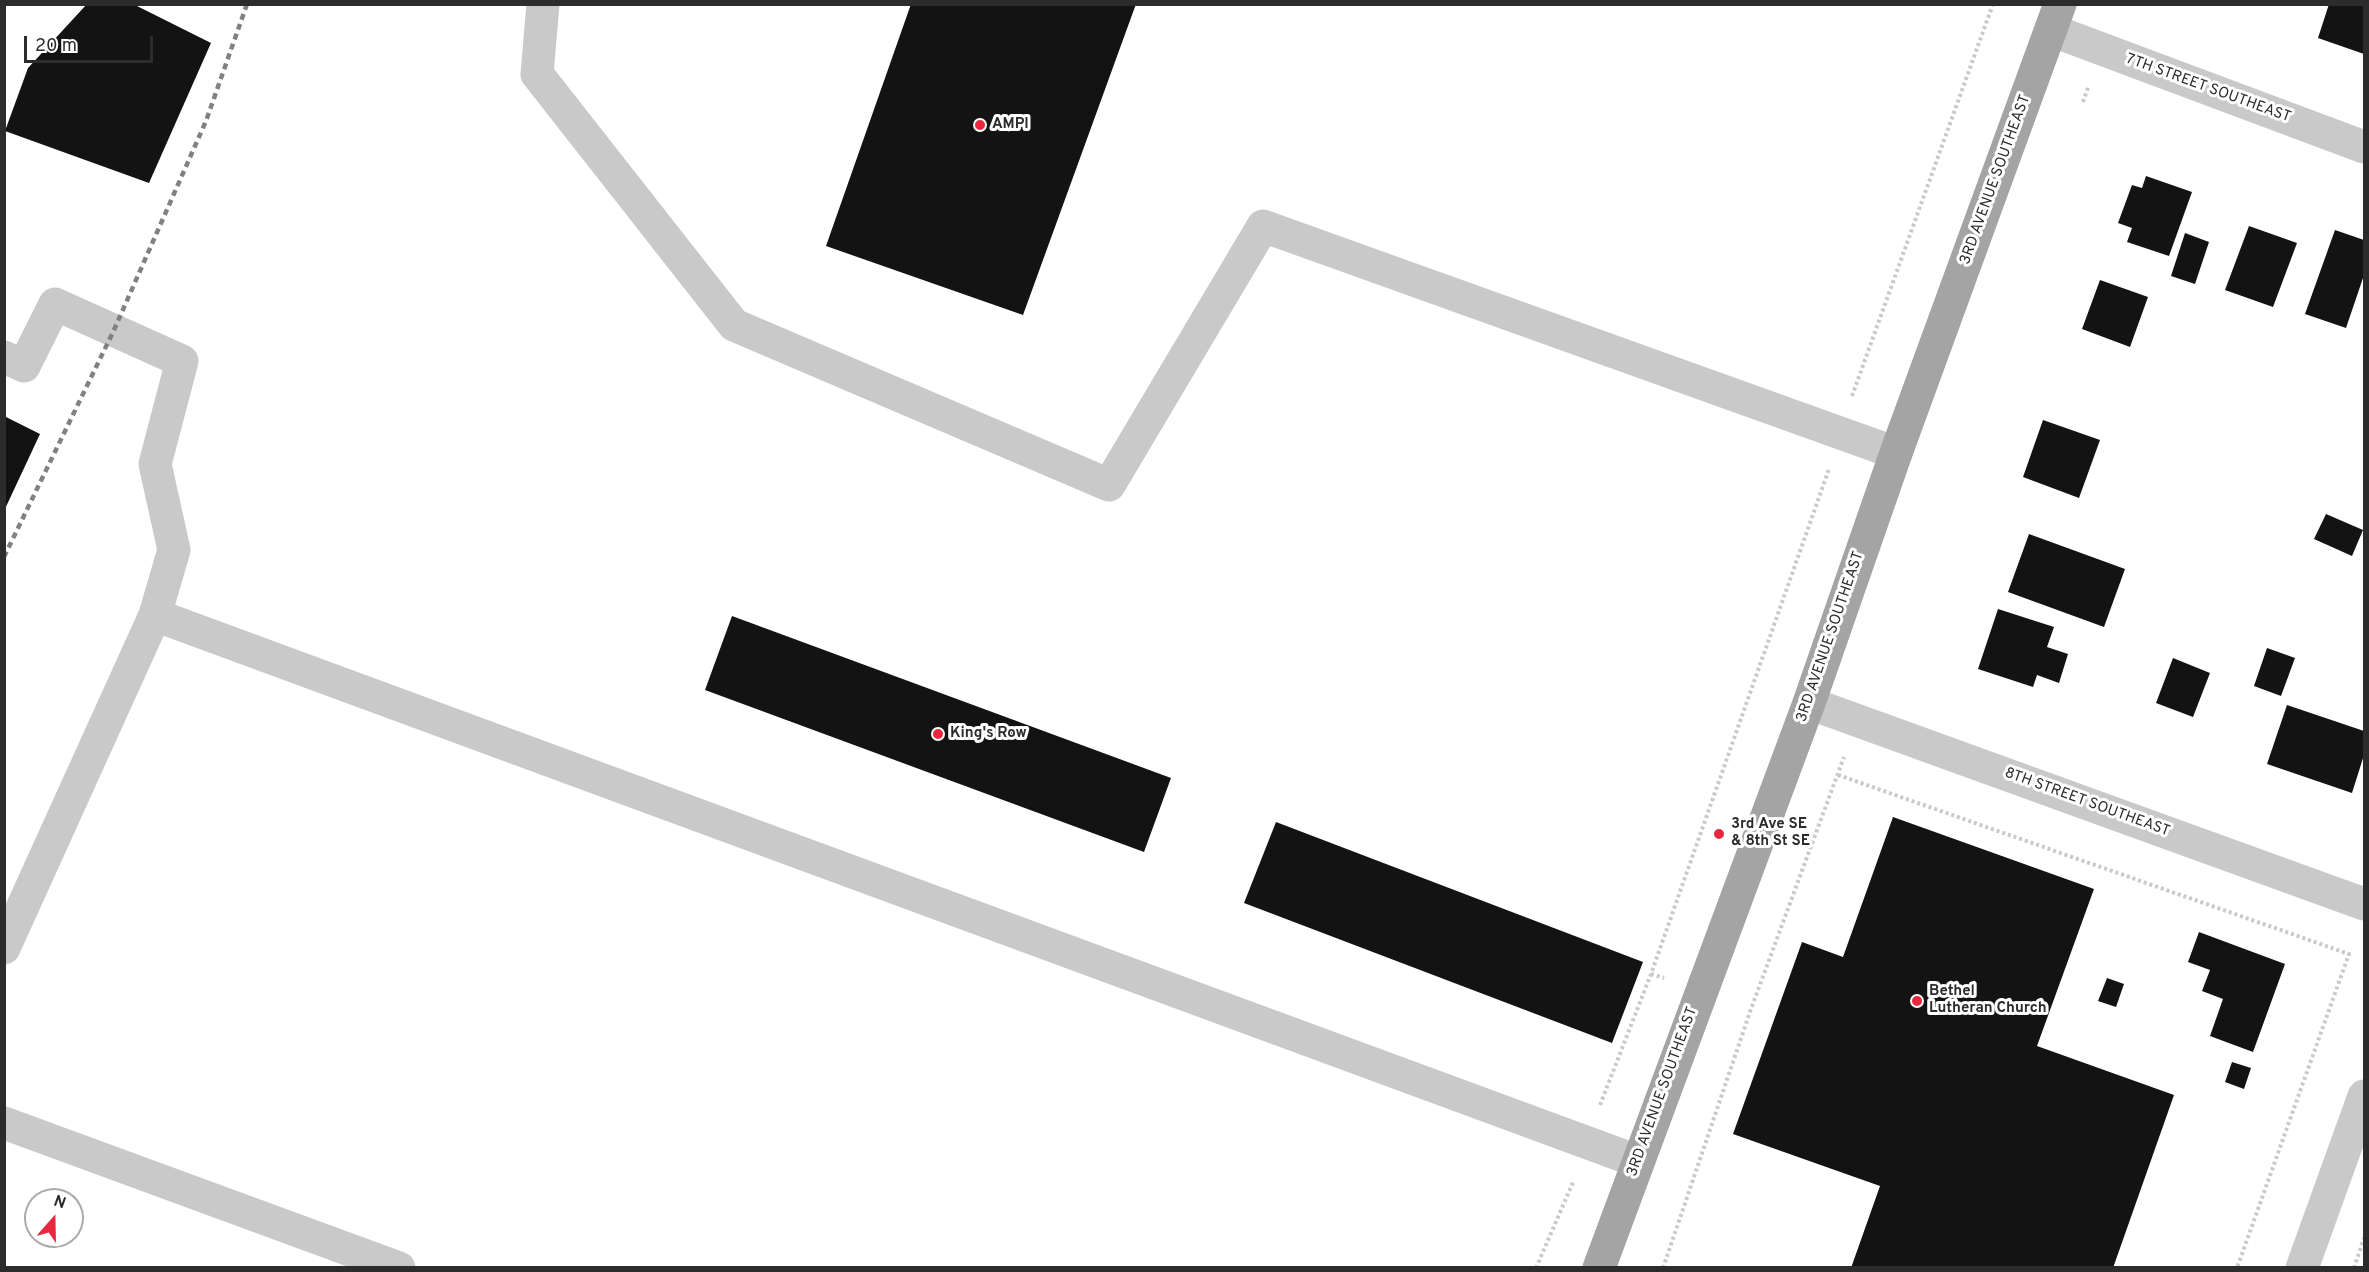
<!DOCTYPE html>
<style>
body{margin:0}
#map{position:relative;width:2369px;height:1272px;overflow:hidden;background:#fff;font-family:Overpass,sans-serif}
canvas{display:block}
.frame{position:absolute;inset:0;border:6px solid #2c2c2c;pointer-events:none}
.north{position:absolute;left:24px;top:1188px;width:60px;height:60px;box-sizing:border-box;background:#fff;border:2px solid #ababab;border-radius:50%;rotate:20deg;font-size:16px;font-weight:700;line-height:24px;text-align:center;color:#2c2c2c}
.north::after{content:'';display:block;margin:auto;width:21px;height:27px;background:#e9283f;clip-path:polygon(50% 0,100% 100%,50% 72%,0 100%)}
.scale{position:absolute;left:24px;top:36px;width:129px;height:27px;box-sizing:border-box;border:3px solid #2c2c2c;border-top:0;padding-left:8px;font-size:18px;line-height:21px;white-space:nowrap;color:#2c2c2c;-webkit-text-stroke:4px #fff;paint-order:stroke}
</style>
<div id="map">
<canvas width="2369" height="1272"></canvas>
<div class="frame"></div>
<div class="north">N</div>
<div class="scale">20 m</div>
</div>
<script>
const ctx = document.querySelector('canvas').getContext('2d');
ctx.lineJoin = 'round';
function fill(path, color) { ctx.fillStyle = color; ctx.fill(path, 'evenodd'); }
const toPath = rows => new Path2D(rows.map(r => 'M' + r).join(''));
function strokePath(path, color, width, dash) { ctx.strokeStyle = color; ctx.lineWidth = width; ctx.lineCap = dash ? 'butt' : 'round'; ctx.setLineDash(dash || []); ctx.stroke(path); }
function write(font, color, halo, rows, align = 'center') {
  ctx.font = font + ' Overpass,sans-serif'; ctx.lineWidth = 6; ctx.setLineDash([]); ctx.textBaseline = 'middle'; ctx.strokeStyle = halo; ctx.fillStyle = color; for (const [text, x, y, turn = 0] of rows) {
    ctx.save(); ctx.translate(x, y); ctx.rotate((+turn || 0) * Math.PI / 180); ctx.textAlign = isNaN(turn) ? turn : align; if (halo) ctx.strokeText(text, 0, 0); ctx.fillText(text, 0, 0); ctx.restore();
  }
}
const building = toPath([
 [87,4,133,4,211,43,149,183,5,131,28,68],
 [911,4,1136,4,1023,315,826,246],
 [2329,4,2364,4,2364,54,2318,38],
 [2146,176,2192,192,2169,256,2127,242,2132,228,2118,223,2132,185,2142,188],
 [2249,226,2297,243,2273,307,2225,290],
 [2335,230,2364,240,2364,275,2346,328,2305,314],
 [2185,233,2209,242,2195,284,2171,276],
 [2100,280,2148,297,2130,347,2082,329],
 [4,416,40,434,4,511],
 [2043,420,2100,440,2079,498,2023,477],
 [2326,514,2363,530,2352,556,2314,539],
 [2029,534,2125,569,2104,627,2008,592],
 [1998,609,2054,627,2047,647,2068,654,2059,683,2037,675,2033,687,1978,669],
 [732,616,1171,778,1144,852,705,690],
 [2267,648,2295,658,2281,696,2254,686],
 [2173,658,2210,673,2193,717,2156,703],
 [2287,705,2364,731,2364,755,2352,793,2267,764],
 [1893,817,2094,889,2037,1046,2174,1095,2113,1268,1851,1268,1880,1186,1733,1134,1802,942,1843,957],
 [1276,822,1643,962,1612,1043,1244,903],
 [2199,932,2285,964,2253,1052,2210,1036,2223,999,2202,991,2210,970,2188,962],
 [2107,978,2124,984,2116,1007,2098,1001],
 [2232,1062,2251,1068,2244,1089,2225,1082]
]);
const path = toPath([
 [2083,102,2089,85],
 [1852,396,1993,4],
 [1838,775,2349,954,2237,1268],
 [1651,974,1664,978],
 [1600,1105,1651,974,1829,469],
 [1536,1268,1574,1180],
 [1663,1268,1751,1009,1844,757],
 [2354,1268,2364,1238]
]);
const minor = toPath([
 [543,4,537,74,734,325,1109,485,1263,226,1896,453],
 [2051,30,2364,147],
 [4,357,24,366,55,304,182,361,155,464,174,550,155,615,4,948],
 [155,615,1637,1161],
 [1809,703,2364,904],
 [4,1123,399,1268],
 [2302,1268,2364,1096]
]);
const major = toPath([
 [1599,1268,1809,703,1896,453,2060,4]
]);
const rail = toPath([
 [4,557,114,330,206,121,247,4]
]);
const markers = [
 [980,125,6,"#e9283f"],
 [938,734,6,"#e9283f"],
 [1719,834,6,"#e9283f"],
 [1917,1001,6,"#e9283f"]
];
const streetNames = [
 ["7TH STREET SOUTHEAST",2208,89,20],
 ["3RD AVENUE SOUTHEAST",1996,180,-70],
 ["3RD AVENUE SOUTHEAST",1831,637,-71],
 ["8TH STREET SOUTHEAST",2087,803,20],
 ["3RD AVENUE SOUTHEAST",1663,1092,-70]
];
const poiNames = [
 ["AMPI",992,125],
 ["King's Row",950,734],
 ["3rd Ave SE",1731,825],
 ["& 8th St SE",1731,842],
 ["Bethel",1929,992],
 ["Lutheran Church",1929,1009]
];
fill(building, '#131313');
strokePath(path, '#c9c9c9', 4, [3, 3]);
strokePath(minor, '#c9c9c9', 33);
strokePath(major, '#a4a4a4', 33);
strokePath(rail, '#818181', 4.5, [6, 4.5]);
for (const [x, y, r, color] of markers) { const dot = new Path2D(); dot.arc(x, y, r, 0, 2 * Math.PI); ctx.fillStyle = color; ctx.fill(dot); strokePath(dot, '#fff', 2); }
write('15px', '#2c2c2c', '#fff', streetNames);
write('bold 15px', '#2c2c2c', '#fff', poiNames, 'left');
</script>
